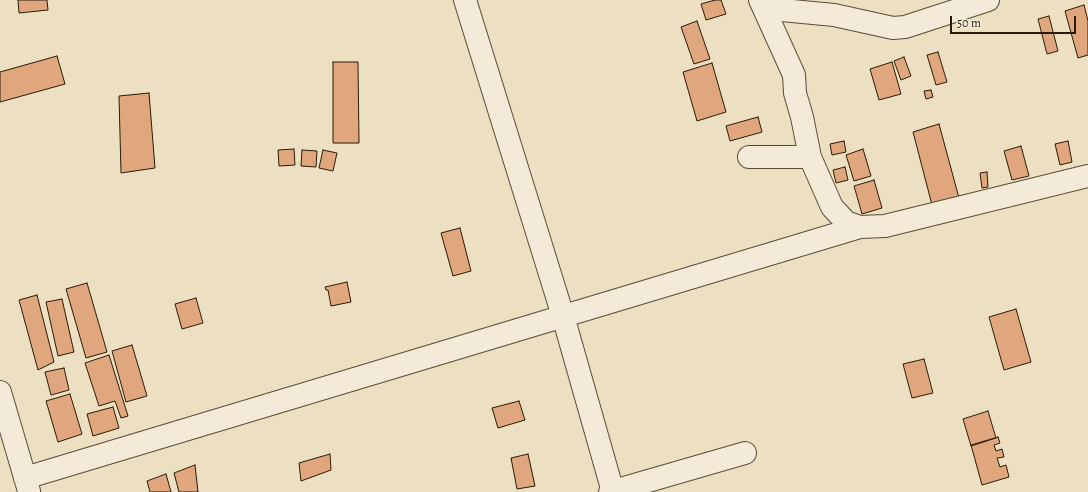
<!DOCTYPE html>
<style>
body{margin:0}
#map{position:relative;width:1088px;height:492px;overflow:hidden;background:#eddfc1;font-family:Alegreya,serif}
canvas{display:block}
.scale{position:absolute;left:950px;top:16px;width:126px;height:18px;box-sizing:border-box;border:2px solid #291a08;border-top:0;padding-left:5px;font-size:12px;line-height:14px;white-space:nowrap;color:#291a08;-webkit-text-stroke:3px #f3ead7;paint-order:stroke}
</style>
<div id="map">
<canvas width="1088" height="492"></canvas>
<div class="scale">50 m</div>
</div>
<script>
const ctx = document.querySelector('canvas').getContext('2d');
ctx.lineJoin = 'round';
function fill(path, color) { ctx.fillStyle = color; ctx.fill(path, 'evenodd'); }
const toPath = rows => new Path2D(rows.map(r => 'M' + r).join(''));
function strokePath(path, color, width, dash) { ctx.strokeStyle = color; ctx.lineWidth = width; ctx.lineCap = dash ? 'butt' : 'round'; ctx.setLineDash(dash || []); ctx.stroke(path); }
const building = toPath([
 [18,0,47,0,48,10,19,13,18,0],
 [715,0,721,0,726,14,706,20,701,4,715,0],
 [1084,5,1088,21,1088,55,1078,58,1065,11,1084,5],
 [1049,16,1058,51,1047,54,1038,19,1049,16],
 [697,21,710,59,694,64,681,27,697,21],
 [938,52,947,82,936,85,927,55,938,52],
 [57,56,65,84,0,102,0,72,57,56],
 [904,57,911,76,901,80,894,61,904,57],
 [333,62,358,62,359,143,333,143,333,62],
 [892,62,901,94,879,100,870,69,892,62],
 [712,63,726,112,697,121,683,72,712,63],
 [931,90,933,97,926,99,924,91,931,90],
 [149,93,155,168,121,173,119,96,149,93],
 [758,117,762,132,730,141,726,126,758,117],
 [939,124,959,198,932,205,913,132,939,124],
 [844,141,846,152,832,155,830,144,844,141],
 [1068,141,1072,162,1060,165,1055,144,1068,141],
 [1021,146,1029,176,1012,180,1004,151,1021,146],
 [294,149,295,165,279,166,278,150,294,149],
 [863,149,871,176,854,181,846,155,863,149],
 [302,150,317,151,316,167,301,166,302,150],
 [323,150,337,153,333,171,319,168,323,150],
 [845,167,848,180,836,183,833,170,845,167],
 [987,172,988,187,982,188,980,173,987,172],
 [874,180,882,208,862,214,854,186,874,180],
 [460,228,471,271,453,276,441,233,460,228],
 [347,282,351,302,331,306,328,290,326,290,325,287,347,282],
 [87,283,107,352,86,358,66,289,87,283],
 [37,295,54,362,38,370,19,300,37,295],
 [196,298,203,323,182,329,175,304,196,298],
 [62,299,74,352,58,356,46,302,62,299],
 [1016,309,1031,362,1004,370,989,317,1016,309],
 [132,345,147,396,126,402,112,351,132,345],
 [109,355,128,416,121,418,115,401,99,406,85,363,109,355],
 [924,359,933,393,912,398,903,364,924,359],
 [64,368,69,390,51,395,45,372,64,368],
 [70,394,82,434,58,442,46,401,70,394],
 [519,401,525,420,498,428,492,408,519,401],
 [113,407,119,428,93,436,87,414,113,407],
 [988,411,996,438,971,446,963,419,988,411],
 [998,437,1000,443,994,445,996,451,1002,449,1004,457,997,458,1000,467,1006,465,1009,477,982,485,971,445,998,437],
 [330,454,331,470,301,481,299,463,330,454],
 [528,454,535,486,517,489,511,458,528,454],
 [195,465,198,492,179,492,174,473,195,465],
 [166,474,171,492,150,492,147,481,166,474]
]);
const minor = toPath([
 [465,0,563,316,613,492],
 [760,0,794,75,795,93,802,117,810,157,832,207,846,222,860,227,885,226,1088,176],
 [765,11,782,10,834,15,893,28,905,27,988,0],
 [749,157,810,157],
 [0,392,29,491],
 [25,478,860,227],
 [610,492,745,453]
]);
fill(building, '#e0a77e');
strokePath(building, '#291a08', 1);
strokePath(minor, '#5a4b36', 24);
strokePath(minor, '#f3ead7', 22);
</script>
